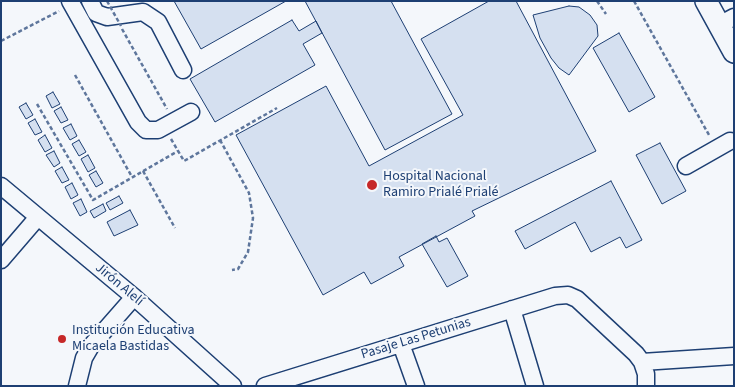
<!DOCTYPE html>
<meta charset="utf-8">
<style>
body{margin:0}
#map{position:relative;width:735px;height:387px;overflow:hidden;background:#f4f7fb;font-family:"Source Sans 3",sans-serif}
canvas{display:block}
.frame{position:absolute;inset:0;border:2px solid #1d3f73;pointer-events:none}
</style>
<div id="map">
<canvas width="735" height="387"></canvas>
<div class="frame"></div>
</div>
<script>
const ctx = document.querySelector('canvas').getContext('2d');
ctx.lineJoin = 'round';
function fill(path, color) { ctx.fillStyle = color; ctx.fill(path, 'evenodd'); }
const toPath = rows => new Path2D(rows.map(r => 'M' + r).join(''));
function strokePath(path, color, width, dash) { ctx.strokeStyle = color; ctx.lineWidth = width; ctx.lineCap = dash ? 'butt' : 'round'; ctx.setLineDash(dash || []); ctx.stroke(path); }
function write(font, color, halo, rows, align = 'center') {
  ctx.font = font + ' "Source Sans 3",sans-serif'; ctx.lineWidth = 4; ctx.setLineDash([]); ctx.textBaseline = 'middle'; ctx.strokeStyle = halo; ctx.fillStyle = color; for (const [text, x, y, turn = 0] of rows) {
    ctx.save(); ctx.translate(x, y); ctx.rotate((+turn || 0) * Math.PI / 180); ctx.textAlign = isNaN(turn) ? turn : align; if (halo) ctx.strokeText(text, 0, 0); ctx.fillText(text, 0, 0); ctx.restore();
  }
}
const building = toPath([
 [174,1,286,1,201,49,174,1],
 [305,1,391,1,452,114,385,150,305,1],
 [489,1,516,1,596,151,472,211,475,216,399,257,404,266,371,284,364,272,323,295,236,135,326,86,369,166,463,115,421,39,489,1],
 [569,6,579,7,590,15,597,25,598,36,569,75,559,68,551,58,540,38,533,15,569,6],
 [292,20,299,31,316,21,322,33,303,44,315,65,215,122,190,79,292,20],
 [619,33,655,97,629,112,593,48,619,33],
 [53,92,60,104,52,108,46,96,53,92],
 [26,103,33,115,26,119,19,107,26,103],
 [61,107,68,120,61,123,54,111,61,107],
 [35,119,42,132,35,135,28,123,35,119],
 [71,124,77,136,70,140,63,128,71,124],
 [45,135,52,148,45,152,38,140,45,135],
 [79,140,86,152,79,156,72,144,79,140],
 [660,143,686,191,662,204,636,155,660,143],
 [54,151,60,163,54,167,46,155,54,151],
 [88,155,95,168,88,172,81,159,88,155],
 [62,167,69,180,62,183,55,171,62,167],
 [96,171,103,183,96,187,89,175,96,171],
 [611,181,642,240,626,248,620,237,591,252,575,222,525,249,515,231,611,181],
 [72,183,78,195,71,199,65,187,72,183],
 [119,196,123,203,110,210,106,203,119,196],
 [81,199,87,212,80,216,73,203,81,199],
 [103,204,106,211,94,218,90,211,103,204],
 [130,210,138,225,114,236,107,222,130,210],
 [436,236,439,242,447,238,468,276,447,287,422,244,436,236]
]);
const path = toPath([
 [597,1,606,14],
 [634,1,709,135],
 [122,29,167,109],
 [1,41,59,11],
 [75,75,132,177],
 [37,104,93,200,178,151],
 [171,139,184,161,277,108],
 [220,140,249,193,253,218,248,252,238,269,232,270],
 [143,171,175,228]
]);
const minor = toPath([
 [70,1,138,122,146,130,158,130,191,112],
 [90,1,96,13,107,17,143,12,158,22,183,70],
 [719,25,734,17],
 [686,166,730,141],
 [1,186,134,297,233,386],
 [1,260,38,217],
 [512,309,535,386],
 [401,344,416,386],
 [642,362,734,356],
 [77,386,84,358,91,346,134,297],
 [265,386,555,296,568,295,577,299,636,354,642,362,646,374,646,386]
]);
const major = toPath([
 [706,1,734,52]
]);
const pathBridge = toPath([
 [107,1,121,26]
]);
const markers = [
 [372,185,6,"#c62828"],
 [62,339,5,"#c62828"]
];
const poiNames = [
 ["Hospital Nacional",383,177],
 ["Ramiro Prialé Prialé",383,193],
 ["Institución Educativa",72,331],
 ["Micaela Bastidas",72,347]
];
const streetNames = [
 ["Jirón Alelí",119,285,40],
 ["Pasaje Las Petunias",416,339,-17]
];
fill(building, '#d5e0f0');
strokePath(building, '#1d3f73', 1);
strokePath(minor, '#1d3f73', 19);
strokePath(major, '#1d3f73', 24);
strokePath(path, '#5e769c', 2.5, [4, 2.5]);
strokePath(minor, '#f4f7fb', 16);
strokePath(major, '#f4f7fb', 21);
strokePath(pathBridge, '#5e769c', 2.5, [4, 2.5]);
for (const [x, y, r, color] of markers) { const dot = new Path2D(); dot.arc(x, y, r, 0, 2 * Math.PI); ctx.fillStyle = color; ctx.fill(dot); strokePath(dot, '#f4f7fb', 2); }
write('14px', '#1d3f73', '#f4f7fb', poiNames, 'left');
write('14px', '#1d3f73', '#f4f7fb', streetNames);
</script>
